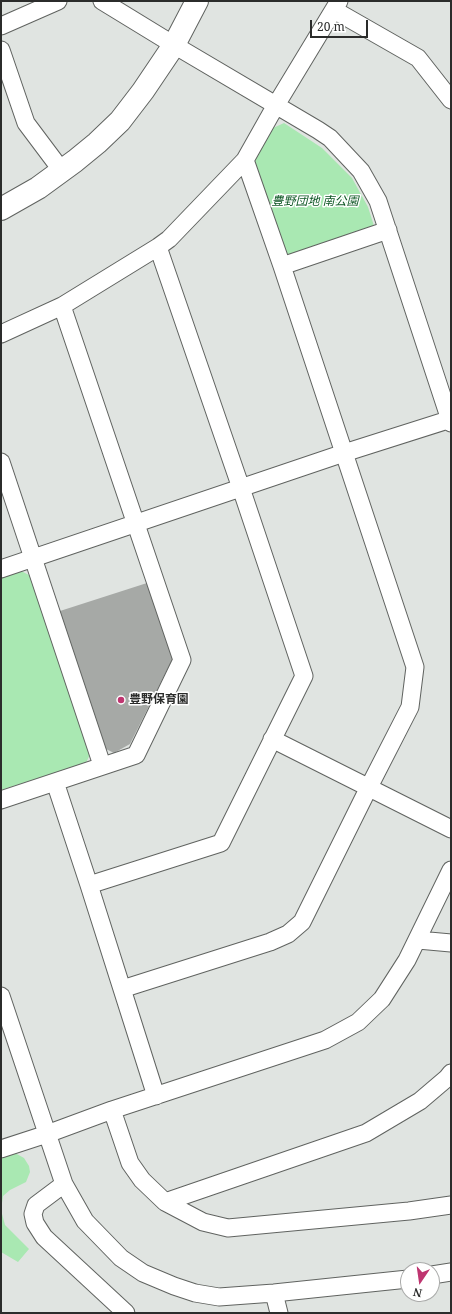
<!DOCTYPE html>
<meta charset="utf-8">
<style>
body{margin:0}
#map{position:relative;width:452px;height:1314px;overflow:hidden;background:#e0e4e1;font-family:"Noto Serif",serif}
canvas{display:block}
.frame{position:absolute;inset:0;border:2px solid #2b2c2b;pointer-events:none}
.north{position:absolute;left:400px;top:1262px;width:40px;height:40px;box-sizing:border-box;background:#fff;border:1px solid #aaabaa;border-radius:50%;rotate:193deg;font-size:11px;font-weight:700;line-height:16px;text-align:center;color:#2b2c2b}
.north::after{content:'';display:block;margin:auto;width:14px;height:18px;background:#bf3570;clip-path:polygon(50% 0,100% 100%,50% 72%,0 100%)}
.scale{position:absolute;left:310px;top:20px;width:58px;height:18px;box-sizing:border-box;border:2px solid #2b2c2b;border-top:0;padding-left:5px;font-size:12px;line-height:14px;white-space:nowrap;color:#2b2c2b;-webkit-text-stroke:3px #fff;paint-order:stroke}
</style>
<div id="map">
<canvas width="452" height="1314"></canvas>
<div class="frame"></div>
<div class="north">N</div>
<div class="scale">20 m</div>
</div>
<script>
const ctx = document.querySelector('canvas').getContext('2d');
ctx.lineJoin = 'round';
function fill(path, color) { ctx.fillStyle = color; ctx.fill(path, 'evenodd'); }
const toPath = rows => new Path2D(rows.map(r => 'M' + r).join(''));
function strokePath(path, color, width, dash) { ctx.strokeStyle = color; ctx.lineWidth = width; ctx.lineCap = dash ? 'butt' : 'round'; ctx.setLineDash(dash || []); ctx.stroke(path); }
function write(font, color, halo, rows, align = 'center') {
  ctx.font = font + ' "Noto Serif","Noto Sans JP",serif'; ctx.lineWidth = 3; ctx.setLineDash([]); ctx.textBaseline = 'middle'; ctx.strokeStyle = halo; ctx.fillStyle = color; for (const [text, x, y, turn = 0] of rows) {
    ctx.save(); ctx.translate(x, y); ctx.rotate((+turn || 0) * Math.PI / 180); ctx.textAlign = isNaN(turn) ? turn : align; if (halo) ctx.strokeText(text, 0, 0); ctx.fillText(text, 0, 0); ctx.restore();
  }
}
const green = toPath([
 [284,123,322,148,352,178,368,207,375,229,288,258,254,161,273,128],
 [21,571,29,575,91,752,86,763,1,790,1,578],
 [15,1153,24,1158,29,1166,30,1172,26,1182,10,1190,3,1196,1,1210,5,1225,29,1249,18,1262,1,1252,1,1158]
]);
const building = toPath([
 [147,583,174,656,130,744,114,753,106,749,60,611]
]);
const street = toPath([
 [102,1,174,45,318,130,330,138,361,171,378,201,451,423],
 [334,10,418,58,451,100],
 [1,26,58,1],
 [1,50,26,123,62,171],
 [282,266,388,230],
 [1,334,62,306,158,247,169,239,245,160,276,105,339,1],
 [1,462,102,765],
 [1,569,344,453,451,419],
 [272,739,451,829],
 [55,782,89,885,156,1096],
 [1,800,136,755,182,660,62,306],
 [89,885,221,843,304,676,241,488,158,247],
 [418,940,451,943],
 [122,989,270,942,288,934,302,922,369,787,410,707,415,667,282,266,245,160],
 [1,996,64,1184,85,1221,121,1258,143,1273,174,1286,195,1293,219,1297,274,1293,408,1279],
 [112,1110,130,1163,142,1180,165,1202,203,1222,228,1228,409,1211,451,1205],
 [1,1149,47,1134,112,1110,325,1040,358,1022,382,999,407,960,451,870],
 [64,1184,36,1205,33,1214,35,1223,44,1237,126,1313],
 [165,1202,366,1133,420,1101,447,1078,451,1073],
 [432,1275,451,1272],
 [274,1293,279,1313]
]);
const secondary = toPath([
 [1,209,38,188,75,161,97,143,120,121,143,91,174,45,197,1]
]);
const markers = [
 [121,700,4,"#bf3570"]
];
const parkNames = [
 ["豊野団地 南公園",315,202]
];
const poiNames = [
 ["豊野保育園",129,700]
];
fill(green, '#a9e8b2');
fill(building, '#a6a9a6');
strokePath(street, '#606360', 19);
strokePath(secondary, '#606360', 24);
strokePath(street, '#fff', 17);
strokePath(secondary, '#fff', 22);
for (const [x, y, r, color] of markers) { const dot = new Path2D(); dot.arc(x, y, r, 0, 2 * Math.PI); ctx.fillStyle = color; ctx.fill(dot); strokePath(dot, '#fff', 1.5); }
write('italic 12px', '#0e5725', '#fff', parkNames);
write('bold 12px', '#2b2c2b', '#fff', poiNames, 'left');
</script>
